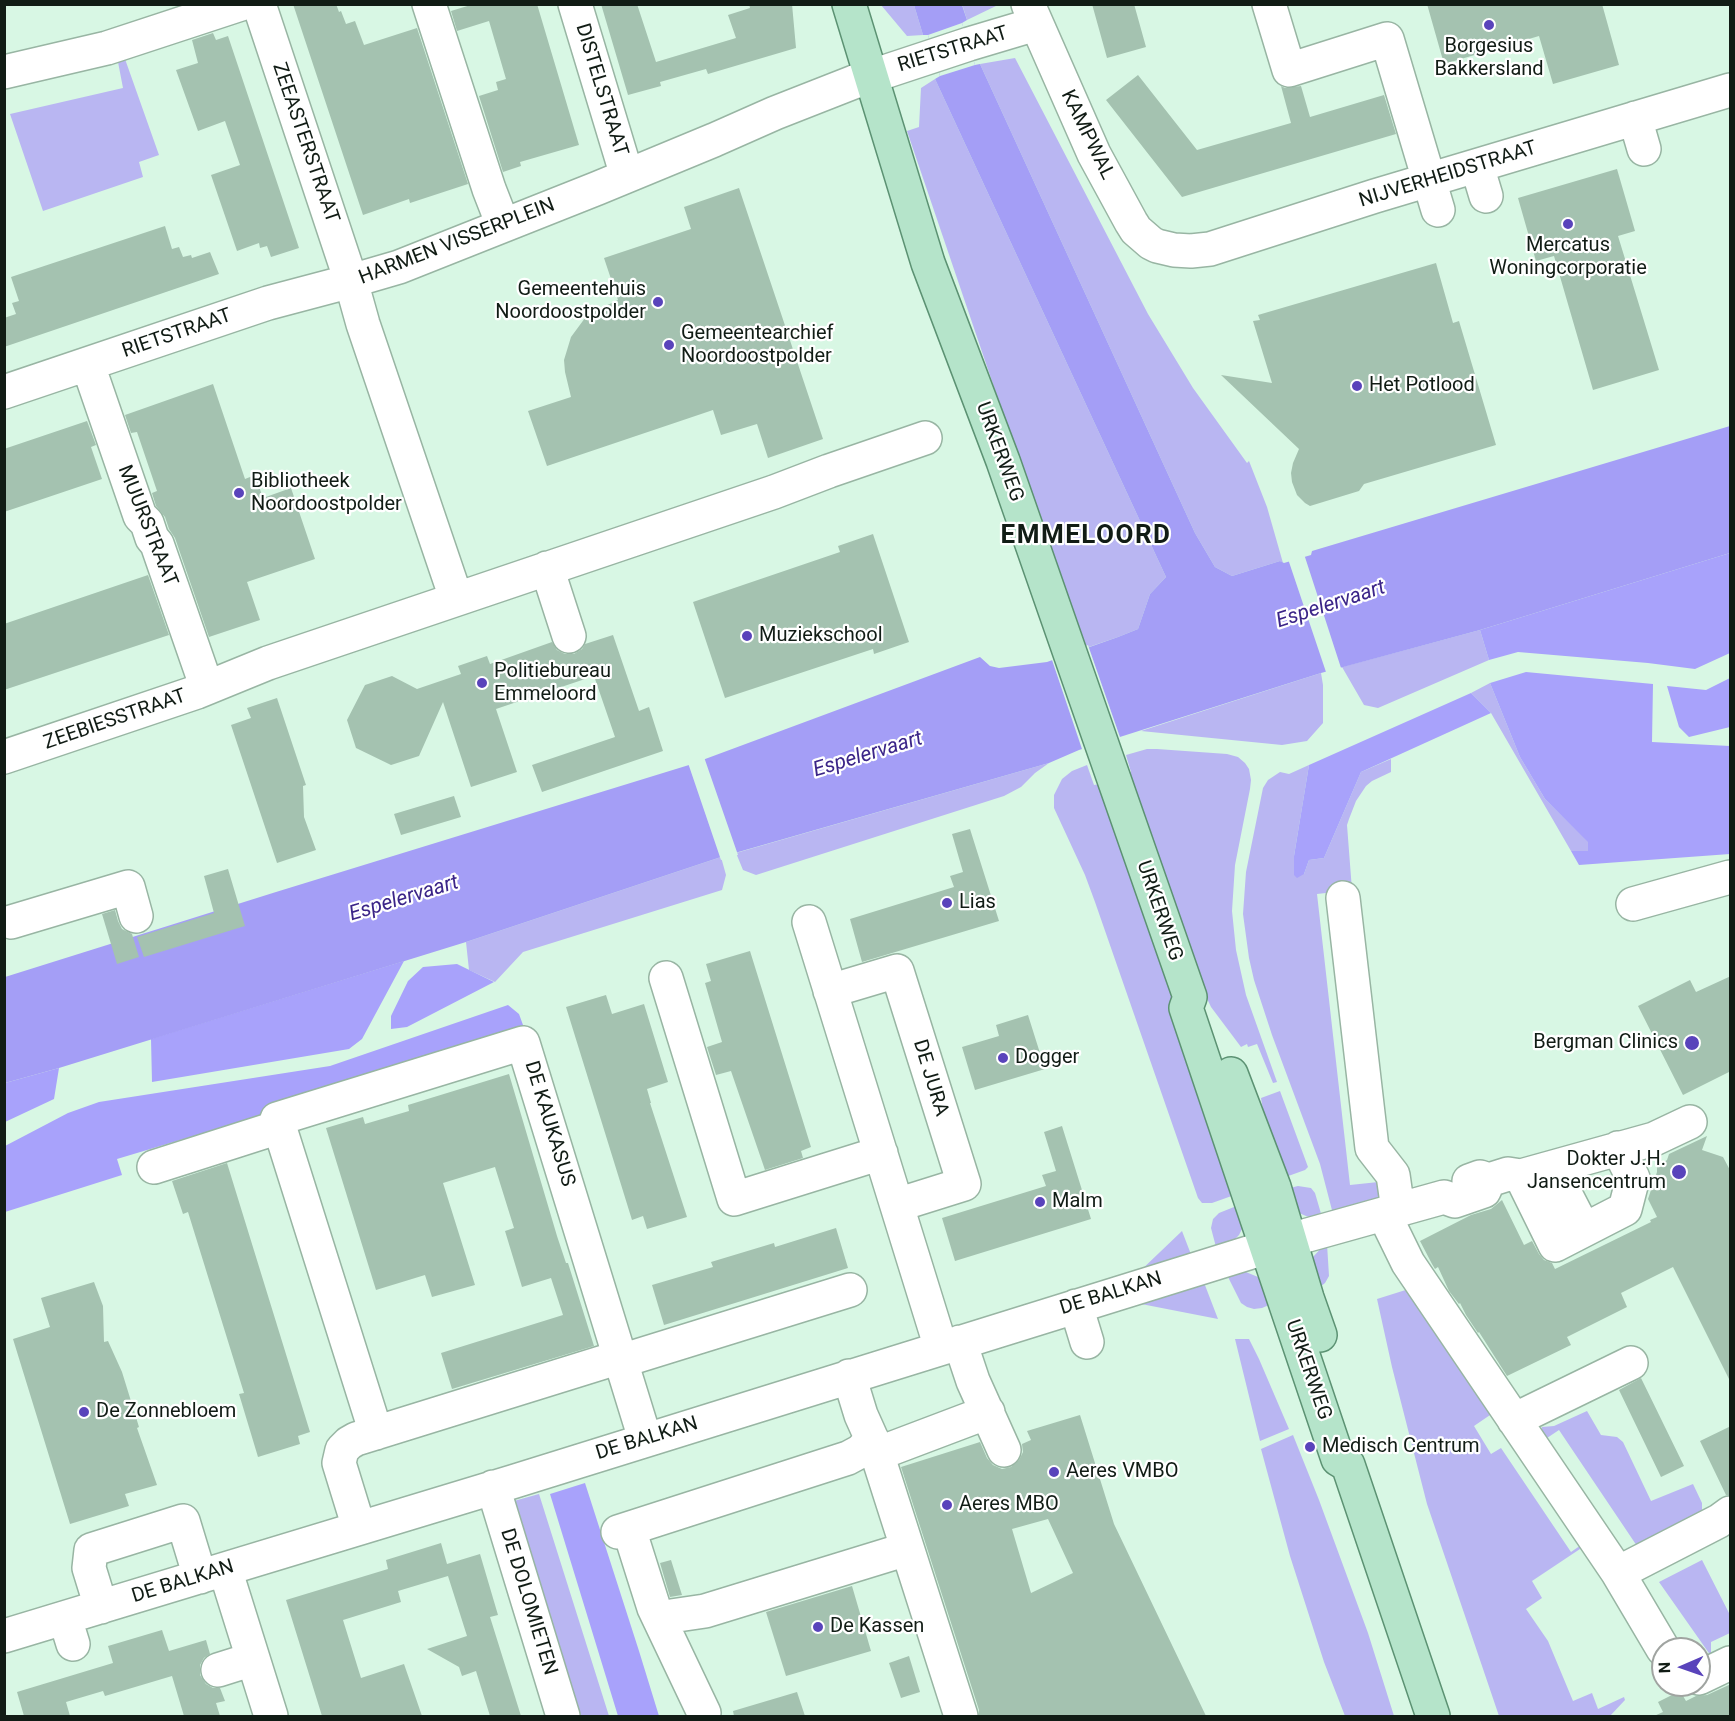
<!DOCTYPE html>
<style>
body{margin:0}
#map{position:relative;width:1735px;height:1721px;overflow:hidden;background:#d8f7e4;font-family:Roboto,sans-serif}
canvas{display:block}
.frame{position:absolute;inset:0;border:6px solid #111c15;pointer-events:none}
.north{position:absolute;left:1651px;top:1637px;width:60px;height:60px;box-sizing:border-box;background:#fff;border:2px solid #a0a4a1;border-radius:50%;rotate:268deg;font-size:16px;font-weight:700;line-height:24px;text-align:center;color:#111c15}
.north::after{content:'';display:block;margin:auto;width:21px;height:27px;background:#5943bb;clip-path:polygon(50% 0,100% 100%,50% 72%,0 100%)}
</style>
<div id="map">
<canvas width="1735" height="1721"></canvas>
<div class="frame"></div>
<div class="north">N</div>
</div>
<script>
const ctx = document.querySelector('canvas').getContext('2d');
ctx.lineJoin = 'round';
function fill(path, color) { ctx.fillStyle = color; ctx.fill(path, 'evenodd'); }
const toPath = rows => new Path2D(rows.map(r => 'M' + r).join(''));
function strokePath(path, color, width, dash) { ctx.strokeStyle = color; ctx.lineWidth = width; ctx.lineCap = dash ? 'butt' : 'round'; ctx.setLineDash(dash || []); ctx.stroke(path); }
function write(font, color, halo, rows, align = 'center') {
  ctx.font = font + ' Roboto,sans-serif'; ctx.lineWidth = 4.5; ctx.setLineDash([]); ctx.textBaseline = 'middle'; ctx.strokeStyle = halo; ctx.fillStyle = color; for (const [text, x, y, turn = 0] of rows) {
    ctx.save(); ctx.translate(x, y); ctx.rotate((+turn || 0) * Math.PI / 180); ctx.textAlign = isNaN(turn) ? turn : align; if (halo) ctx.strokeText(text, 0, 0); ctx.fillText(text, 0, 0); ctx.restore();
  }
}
const green = toPath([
 [962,4,998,5,967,20],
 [881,5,914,5,923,35,907,36],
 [1015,58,1148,314,1193,388,1247,463,1249,461,1267,507,1283,563,1280,561,1232,576,1215,567,1195,533,980,64],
 [125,59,159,155,139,162,143,177,43,211,10,114,123,88,118,62],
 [935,79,1166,577,1150,594,1138,629,1118,637,1083,649,907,131,919,127,921,88],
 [1480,630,1489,660,1378,708,1364,705,1342,667],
 [1321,673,1323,685,1323,723,1307,741,1282,745,1141,731],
 [1490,683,1520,757,1545,799,1589,842,1588,851,1571,851,1491,713,1471,693],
 [1147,749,1157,749,1227,754,1238,757,1245,763,1249,769,1251,780,1250,789,1235,865,1232,911,1236,950,1246,995,1277,1082,1273,1083,1257,1044,1248,1047,1247,1044,1241,1047,1211,1007,1195,973,1126,774,1131,772,1126,755],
 [1391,759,1391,772,1372,781,1366,786,1356,801,1349,819,1347,825,1352,890,1317,894,1350,1185,1388,1181,1383,1201,1333,1214,1320,1164,1272,1035,1254,980,1249,958,1243,914,1246,872,1263,788,1268,780,1280,772,1289,774,1309,765,1294,856,1304,874,1309,860,1324,858,1361,772],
 [1049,763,1035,773,1021,787,1004,796,756,875,743,870,736,853],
 [1087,765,1094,785,1100,784,1240,1193,1212,1203,1202,1203,1198,1198,1095,902,1085,875,1054,808,1054,795,1062,779,1072,771],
 [721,857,726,875,722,890,523,952,495,982,469,970,466,942],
 [1280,1091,1308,1167,1305,1170,1280,1179,1273,1169,1261,1098],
 [1298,1186,1311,1188,1315,1193,1322,1217,1313,1218,1306,1216,1299,1213,1288,1203,1282,1190],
 [1244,1203,1243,1227,1239,1235,1232,1242,1216,1247,1211,1228,1213,1219,1219,1213],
 [1182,1231,1192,1257,1137,1274],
 [1325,1244,1327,1244,1329,1276,1325,1283,1320,1287,1311,1266,1313,1257],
 [1241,1270,1258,1277,1268,1287,1276,1302,1262,1308,1254,1309,1247,1307,1241,1303,1226,1273],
 [1203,1280,1218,1319,1131,1302],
 [1412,1288,1493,1413,1474,1426,1491,1454,1501,1448,1571,1552,1584,1543,1586,1545,1532,1581,1542,1598,1526,1609,1548,1641,1573,1701,1592,1693,1598,1709,1624,1697,1625,1700,1610,1716,1499,1716,1427,1504,1392,1367,1377,1299],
 [1235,1339,1249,1339,1259,1359,1289,1429,1260,1441],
 [1587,1411,1601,1435,1617,1437,1623,1442,1651,1501,1693,1484,1702,1503,1702,1514,1639,1549,1559,1430,1544,1440,1541,1433,1542,1427,1554,1426],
 [1293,1435,1319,1500,1368,1633,1394,1716,1345,1716,1324,1662,1290,1556,1261,1449],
 [539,1494,609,1716,581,1716,514,1501],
 [1702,1560,1730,1615,1730,1633,1711,1642,1711,1656,1659,1582]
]);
const forest = toPath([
 [1730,553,1730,653,1695,669,1648,663,1518,652,1489,660,1480,630],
 [1526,672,1653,684,1652,742,1730,746,1730,854,1579,865,1571,851,1588,851,1588,842,1545,799,1520,757,1490,683],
 [1730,678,1730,727,1689,737,1679,727,1667,686,1706,690],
 [1471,693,1491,713,1361,772,1324,858,1309,860,1304,874,1297,878,1294,875,1294,856,1309,765],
 [404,961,362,1039,349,1049,152,1082,151,1039],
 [457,964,494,982,407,1027,391,1029,391,1016,408,981,423,967],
 [508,1005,519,1014,527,1036,117,1159,122,1175,5,1212,5,1146,68,1113,99,1102,330,1066],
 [59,1068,54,1099,5,1122,5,1083],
 [585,1483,639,1651,659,1716,618,1716,550,1494]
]);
const water = toPath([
 [914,5,962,5,967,20,962,23,975,65,980,64,1195,533,1215,567,1232,576,1280,561,1284,563,1311,555,1312,551,1730,426,1730,553,1480,630,1321,673,1079,750,1049,763,721,857,466,942,59,1068,5,1083,5,977,276,892,689,765,980,657,990,666,999,668,1047,662,1118,637,1138,629,1150,594,1166,577,935,79,940,76,928,35,923,35]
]);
const pier = toPath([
 [962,23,975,65,940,76,928,35],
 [1304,554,1342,671,1327,675,1288,559],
 [1088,645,1121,740,1083,752,1051,657],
 [704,757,738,855,721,860,688,763]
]);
const building = toPath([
 [293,4,336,4,339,12,341,11,346,24,355,21,364,45,417,28,468,184,410,203,409,199,363,215],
 [474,4,537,4,579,145,520,162,521,166,503,172,479,96,498,90,496,82,506,79,489,21,457,31,451,11],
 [601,4,637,4,656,62,736,38,728,15,750,8,749,4,792,4,796,48,708,74,706,69,660,82,661,86,628,95],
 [1092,4,1134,4,1146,47,1107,58],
 [1427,4,1602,4,1619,65,1553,84,1539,36,1444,64],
 [213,33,216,40,228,36,299,248,271,257,267,246,260,248,259,243,237,251,211,175,240,165,225,121,198,131,176,70,198,63,192,40],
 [1138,75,1197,150,1291,123,1281,86,1285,88,1301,86,1310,117,1384,95,1396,134,1182,197,1106,100],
 [1617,169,1635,231,1618,236,1659,370,1593,390,1554,256,1536,261,1518,198],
 [739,188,823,439,768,458,757,424,721,435,713,410,547,466,528,411,571,397,565,372,564,360,571,337,585,318,595,311,618,300,604,258,691,229,684,207],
 [165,226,172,249,179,247,183,257,191,255,192,258,210,252,219,274,4,347,4,318,16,314,12,303,19,301,11,277],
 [1436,263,1453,323,1459,321,1496,445,1364,484,1359,491,1310,506,1305,503,1297,495,1292,482,1291,473,1293,463,1299,449,1221,375,1272,383,1253,321,1260,320,1258,315],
 [213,384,245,479,255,475,263,498,291,488,315,559,247,582,260,620,209,637,175,538,169,529,165,517,156,506,152,493,157,491,137,432,131,433,125,415],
 [87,421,96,445,91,447,102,479,4,512,4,449],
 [873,534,909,642,874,654,873,649,725,698,693,602,840,552,838,546],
 [148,575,169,635,4,690,4,624],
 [613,635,639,711,649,707,663,751,542,792,532,765,615,737,594,676,496,709,517,772,471,787,443,702,419,756,391,765,356,748,347,720,365,685,392,676,417,689,461,674,458,666,487,656,490,664,552,642,557,650,565,654,574,654,582,649,585,644],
 [277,698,306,785,303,786,304,817,316,850,277,863,231,725,251,718,247,708],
 [454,796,461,817,401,835,394,814],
 [970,829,999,921,862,962,850,919,954,887,950,876,963,872,952,834],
 [228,869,245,926,144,957,137,937,214,913,204,876],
 [115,910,118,921,122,929,132,934,139,957,117,964,102,914],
 [750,951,811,1147,801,1151,803,1158,765,1170,731,1071,716,1075,707,1047,722,1042,705,983,711,981,706,964],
 [1731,976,1731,1071,1683,1095,1638,1006,1690,980,1696,992],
 [606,995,612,1014,644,1004,668,1082,647,1089,651,1103,650,1103,687,1217,647,1229,643,1216,632,1220,566,1007],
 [1028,1015,1045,1069,975,1090,962,1047,999,1036,996,1025],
 [509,1074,557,1236,566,1263,568,1263,594,1346,452,1389,441,1353,563,1315,551,1278,522,1287,505,1231,514,1228,495,1167,443,1183,475,1285,432,1297,425,1275,376,1290,326,1128,363,1117,365,1124,409,1111,408,1105],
 [1062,1126,1091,1219,955,1261,942,1218,1046,1186,1042,1175,1056,1171,1044,1132],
 [1707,1136,1702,1150,1723,1157,1731,1172,1731,1383,1673,1267,1621,1293,1627,1307,1567,1337,1571,1345,1507,1376,1479,1332,1478,1333,1466,1315,1460,1303,1459,1304,1449,1291,1438,1267,1435,1269,1432,1264,1420,1241,1471,1215,1491,1209,1502,1200,1524,1245,1532,1241,1539,1254,1544,1260,1552,1263,1555,1269,1651,1222,1650,1220,1657,1217,1648,1199,1657,1172,1657,1167,1667,1160,1669,1154],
 [227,1163,310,1432,298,1436,300,1444,258,1457,239,1394,244,1393,188,1212,183,1214,172,1181],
 [836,1228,848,1268,664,1325,652,1285,713,1267,711,1262,774,1243,775,1247],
 [94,1282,103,1306,104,1342,108,1341,122,1372,139,1427,137,1428,157,1485,125,1494,129,1506,70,1524,13,1339,50,1327,41,1298],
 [1641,1378,1684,1466,1661,1477,1619,1390],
 [1080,1415,1114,1524,1206,1716,979,1716,979,1710,901,1467,980,1442,987,1458,993,1465,1002,1469,1011,1467,1019,1460,1023,1452,1022,1444,1031,1440,1027,1431],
 [1048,1519,1073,1573,1031,1593,1012,1529],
 [1731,1426,1731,1495,1726,1495,1700,1441],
 [441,1543,447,1564,480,1554,498,1615,490,1617,521,1716,490,1716,476,1671,462,1676,459,1667,427,1649,467,1636,448,1576,398,1591,401,1602,343,1620,361,1678,404,1664,422,1716,322,1716,286,1600,388,1569,386,1560],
 [671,1560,682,1595,670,1597,660,1563],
 [852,1586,871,1651,786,1676,766,1612],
 [162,1630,169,1651,206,1640,210,1654,204,1658,200,1665,200,1675,206,1684,213,1688,220,1688,225,1701,216,1703,220,1716,184,1716,172,1676,105,1696,103,1691,66,1702,70,1716,24,1716,17,1692,113,1663,108,1646],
 [909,1656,920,1692,901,1698,889,1663],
 [1731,1684,1731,1716,1654,1716,1663,1712,1658,1702,1680,1691,1686,1701,1696,1696,1707,1695],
 [797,1692,805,1716,734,1716,733,1711]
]);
const minor = toPath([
 [429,4,489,189,503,225],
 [575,4,627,176],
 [1028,4,1094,154,1131,222,1136,230,1151,243,1157,246,1174,250,1191,251,1210,249,1375,196,1730,90],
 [1269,4,1289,70,1387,39,1438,210],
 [4,72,107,48,241,4],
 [1635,118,1644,149],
 [1477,166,1486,196],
 [88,365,140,516,147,523,152,538,157,544,207,688],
 [4,392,268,303,351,281,259,4],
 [547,568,569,636],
 [456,598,363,324,351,281,399,267,598,188,714,140,775,113,854,82,969,44,1036,24],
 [4,757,197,692,268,663,774,492,829,471,925,438],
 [1343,898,1372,1148,1393,1175,1398,1210],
 [1633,904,1730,877],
 [11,922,128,887,136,916],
 [809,922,941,1348],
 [666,978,734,1199,881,1153],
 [830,991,897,971,964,1184,897,1205],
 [154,1167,279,1127],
 [1552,1168,1584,1230],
 [1521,1176,1555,1245,1625,1209,1633,1178,1618,1148],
 [1469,1181,1480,1177,1489,1180,1508,1174,1521,1176,1654,1139,1690,1122],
 [1384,1214,1408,1263,1618,1573,1663,1649],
 [1076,1306,1087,1342],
 [960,1342,973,1381,1004,1450],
 [621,1361,850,1290],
 [849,1376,861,1415,874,1444,961,1716],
 [1514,1420,1631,1363],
 [376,1433,277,1119,523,1043,645,1439],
 [877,1454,988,1412],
 [493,1487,563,1716],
 [359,1528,339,1463,342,1450,349,1443,356,1439,620,1357],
 [629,1529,654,1608,704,1713],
 [618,1532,848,1458,861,1451,872,1439],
 [225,1569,271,1716],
 [1618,1573,1719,1521,1730,1513],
 [101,1607,89,1568,91,1550,183,1521,200,1577],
 [65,1618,73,1644],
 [660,1619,671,1616,705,1611,907,1549],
 [4,1636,512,1482,1290,1240,1444,1197,1455,1201,1484,1191,1489,1180],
 [218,1670,253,1659],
 [1699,1678,1730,1663]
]);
const major = toPath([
 [849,4,928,263,1003,461,1190,997,1186,1008,1284,1299,1338,1459,1348,1465,1433,1716],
 [1231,1074,1274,1187,1307,1298,1320,1335]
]);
const markers = [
 [1489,25,6,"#5943bb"],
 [1568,224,6,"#5943bb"],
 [658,302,6,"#5943bb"],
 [669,345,6,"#5943bb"],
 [1357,386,6,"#5943bb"],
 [239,493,6,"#5943bb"],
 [747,636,6,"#5943bb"],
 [482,683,6,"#5943bb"],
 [947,903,6,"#5943bb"],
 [1692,1043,8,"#5943bb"],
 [1003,1058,6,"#5943bb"],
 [1679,1172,8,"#5943bb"],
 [1040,1202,6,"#5943bb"],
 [84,1412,6,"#5943bb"],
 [1310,1447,6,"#5943bb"],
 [1054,1472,6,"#5943bb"],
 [947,1505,6,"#5943bb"],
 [818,1627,6,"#5943bb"]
];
const poiNames = [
 ["Borgesius",1489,47,"center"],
 ["Bakkersland",1489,70,"center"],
 ["Mercatus",1568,246,"center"],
 ["Woningcorporatie",1568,269,"center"],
 ["Gemeentehuis",646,290,"right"],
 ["Noordoostpolder",646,313,"right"],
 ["Gemeentearchief",681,334],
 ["Noordoostpolder",681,357],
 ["Het Potlood",1369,386],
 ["Bibliotheek",251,482],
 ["Noordoostpolder",251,505],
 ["Muziekschool",759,636],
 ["Politiebureau",494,672],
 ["Emmeloord",494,695],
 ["Lias",959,903],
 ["Bergman Clinics",1678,1043,"right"],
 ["Dogger",1015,1058],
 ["Dokter J.H.",1666,1160,"right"],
 ["Jansencentrum",1666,1183,"right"],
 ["Malm",1052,1202],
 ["De Zonnebloem",96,1412],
 ["Medisch Centrum",1322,1447],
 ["Aeres VMBO",1066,1472],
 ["Aeres MBO",959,1505],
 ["De Kassen",830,1627]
];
const streetNames = [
 ["RIETSTRAAT",953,50,-17],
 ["DISTELSTRAAT",601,90,73],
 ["KAMPWAL",1087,135,64],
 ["ZEEASTERSTRAAT",305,143,71],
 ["NIJVERHEIDSTRAAT",1448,175,-17],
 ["HARMEN VISSERPLEIN",457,242,-21],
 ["RIETSTRAAT",177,334,-19],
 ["URKERWEG",999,452,70],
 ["MUURSTRAAT",147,526,68],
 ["ZEEBIESSTRAAT",115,720,-19],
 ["URKERWEG",1159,911,71],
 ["DE JURA",930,1078,73],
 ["DE KAUKASUS",549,1124,73],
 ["DE BALKAN",1111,1294,-17],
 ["URKERWEG",1308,1370,71],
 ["DE BALKAN",647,1439,-17],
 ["DE BALKAN",183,1582,-17],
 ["DE DOLOMIETEN",528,1602,73]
];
const waterNames = [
 ["Espelervaart",1331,605,-18],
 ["Espelervaart",868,755,-17],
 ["Espelervaart",404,899,-17]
];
const districtNames = [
 ["EMMELOORD",1086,536]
];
fill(green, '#b9b6f2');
fill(forest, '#a8a2fb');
fill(water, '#a49ef6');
fill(pier, '#d8f7e4');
fill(building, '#a4c2b0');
strokePath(minor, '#98b5a3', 36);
strokePath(major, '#5c9273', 36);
strokePath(minor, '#fff', 33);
strokePath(major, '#b5e4ca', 33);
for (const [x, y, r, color] of markers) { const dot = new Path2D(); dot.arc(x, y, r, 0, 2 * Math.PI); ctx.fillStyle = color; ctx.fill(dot); strokePath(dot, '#fff', 2); }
write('20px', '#111c15', '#fff', poiNames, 'left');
write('20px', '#111c15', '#fff', streetNames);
write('italic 21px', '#3b2588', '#fff', waterNames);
ctx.letterSpacing = '1.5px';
write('bold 26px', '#111c15', '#fff', districtNames);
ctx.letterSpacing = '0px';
</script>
